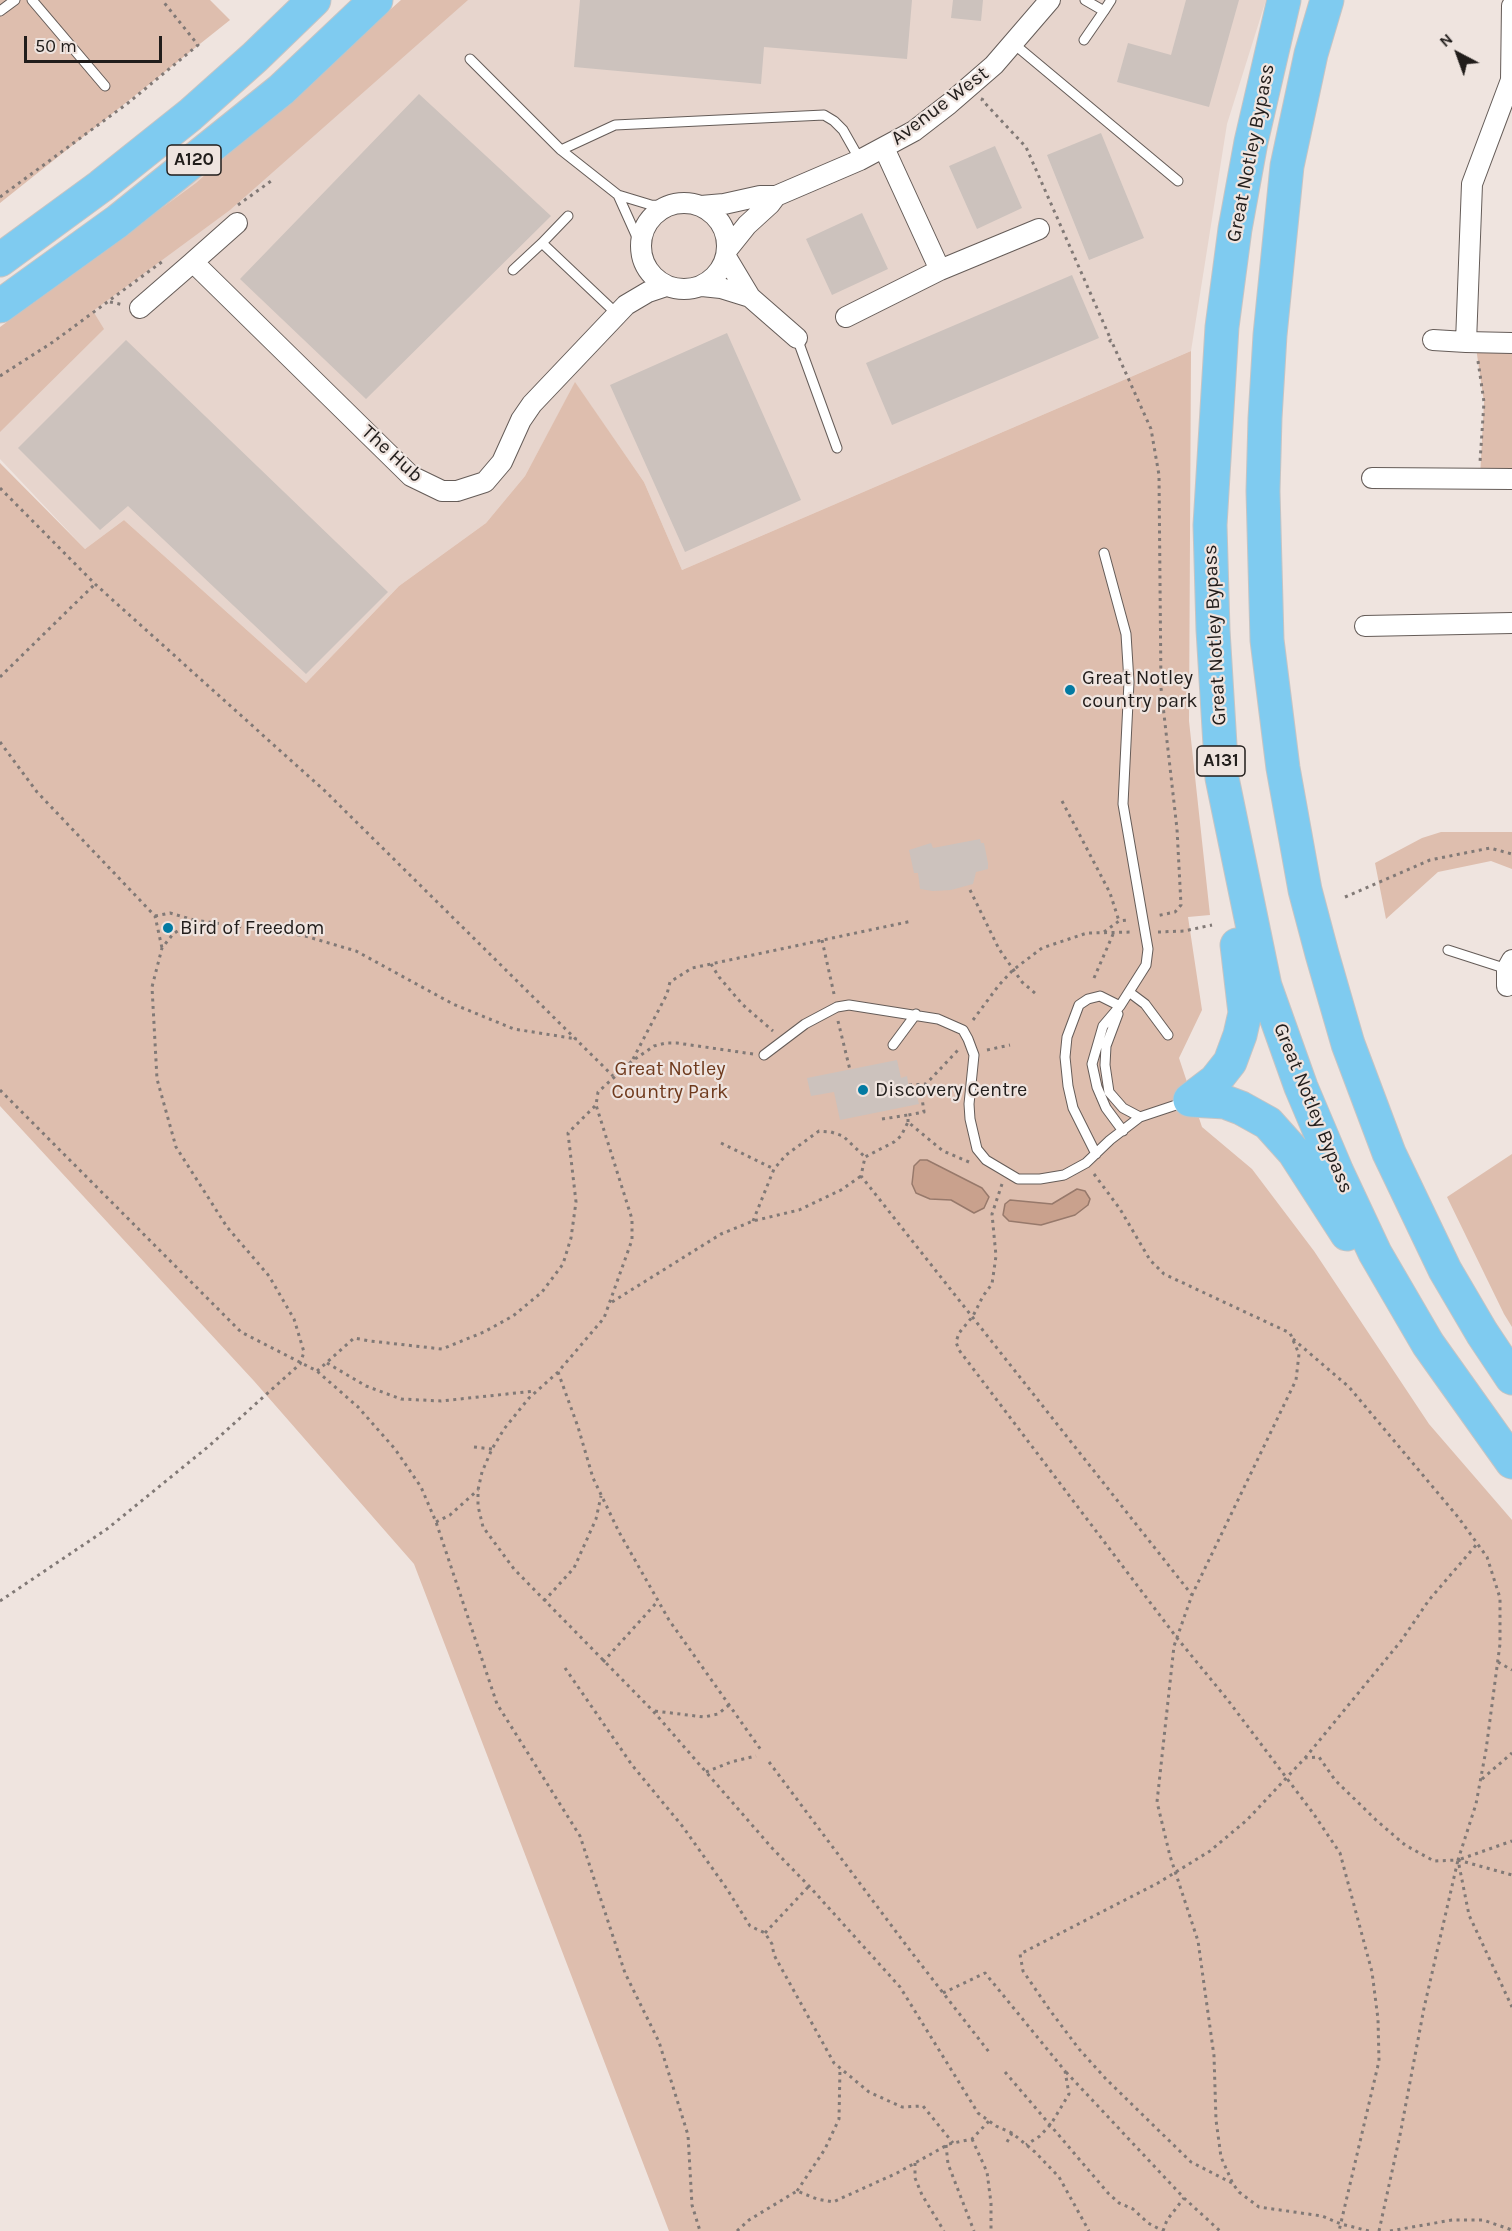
<!DOCTYPE html>
<style>
body{margin:0}
#map{position:relative;width:1512px;height:2231px;overflow:hidden;background:#efe4df;font-family:Karla,sans-serif}
canvas{display:block}
.north{position:absolute;left:1428px;top:24px;width:60px;height:60px;-webkit-text-stroke:4px #efe4df;paint-order:stroke;rotate:319deg;font-size:16px;font-weight:700;line-height:24px;text-align:center;color:#211d1b}
.north::after{content:'';display:block;margin:auto;width:21px;height:27px;background:#211d1b;clip-path:polygon(50% 0,100% 100%,50% 72%,0 100%)}
.scale{position:absolute;left:24px;top:36px;width:138px;height:27px;box-sizing:border-box;border:3px solid #211d1b;border-top:0;padding-left:8px;font-size:18px;line-height:21px;white-space:nowrap;color:#211d1b;-webkit-text-stroke:4px #efe4df;paint-order:stroke}
</style>
<div id="map">
<canvas width="1512" height="2231"></canvas>
<div class="north">N</div>
<div class="scale">50 m</div>
</div>
<script>
const ctx = document.querySelector('canvas').getContext('2d');
ctx.lineJoin = 'round';
function fill(path, color) { ctx.fillStyle = color; ctx.fill(path, 'evenodd'); }
const toPath = rows => new Path2D(rows.map(r => 'M' + r).join(''));
function strokePath(path, color, width, dash) { ctx.strokeStyle = color; ctx.lineWidth = width; ctx.lineCap = dash ? 'butt' : 'round'; ctx.setLineDash(dash || []); ctx.stroke(path); }
function write(font, color, halo, rows, align = 'center') {
  ctx.font = font + ' Karla,sans-serif'; ctx.lineWidth = 4.5; ctx.setLineDash([]); ctx.textBaseline = 'middle'; ctx.strokeStyle = halo; ctx.fillStyle = color; for (const [text, x, y, turn = 0] of rows) {
    ctx.save(); ctx.translate(x, y); ctx.rotate((+turn || 0) * Math.PI / 180); ctx.textAlign = isNaN(turn) ? turn : align; if (halo) ctx.strokeText(text, 0, 0); ctx.fillText(text, 0, 0); ctx.restore();
  }
}
const built = toPath([
 [434,0,1266,0,1227,124,1191,351,682,570,644,482,575,383,525,476,486,523,399,586,306,683,124,520,85,549,0,459,0,329]
]);
const green = toPath([
 [0,0,210,0,230,20,0,203],
 [401,0,468,0,230,210,93,311,104,329,0,432,0,327,196,183],
 [1475,341,1512,343,1512,479,1480,478,1484,402],
 [1191,351,1189,721,1210,915,1188,917,1202,1010,1179,1058,1202,1127,1252,1169,1314,1251,1429,1424,1512,1520,1512,2231,669,2231,414,1564,254,1381,0,1106,0,463,85,549,124,520,306,683,399,586,486,523,525,476,575,382,644,482,682,570],
 [1441,832,1512,832,1512,869,1491,861,1438,872,1386,919,1375,863,1422,838],
 [1512,1154,1512,1327,1504,1314,1447,1197]
]);
const water = toPath([
 [920,1160,927,1160,982,1188,989,1197,984,1208,974,1213,951,1200,930,1199,916,1193,912,1184,914,1166,920,1160],
 [1077,1189,1085,1191,1090,1199,1088,1205,1075,1215,1041,1225,1009,1221,1003,1215,1005,1204,1010,1200,1052,1204,1077,1189]
]);
const building = toPath([
 [580,0,912,0,907,59,764,47,761,84,574,67],
 [953,0,983,0,981,21,951,18],
 [1186,0,1239,0,1209,107,1117,82,1128,43,1171,55],
 [419,94,551,216,366,399,240,279],
 [1101,133,1144,238,1089,260,1047,155],
 [995,146,1022,208,977,229,949,166],
 [862,213,888,269,832,295,806,239],
 [1072,275,1099,338,892,425,866,363],
 [727,333,801,500,685,552,610,385],
 [126,340,388,592,306,674,128,506,100,530,18,448],
 [980,839,981,843,984,843,988,863,988,869,976,872,973,884,951,890,933,891,920,889,918,873,914,873,909,850,931,843,933,848],
 [897,1060,901,1078,907,1076,909,1089,915,1088,919,1104,840,1120,834,1092,811,1096,807,1078]
]);
const path = toPath([
 [983,98,982,100,1026,147,1111,340],
 [0,197,128,103,198,45,162,0],
 [238,205,271,181],
 [110,302,124,305],
 [1109,342,1111,340,1151,429,1159,475,1161,688,1177,829,1181,905,1175,912,1156,916],
 [1478,361,1484,402,1480,462],
 [0,376,53,342,163,261],
 [0,488,95,584,326,792,613,1076],
 [0,677,95,584],
 [0,742,37,792,155,916,162,948],
 [1062,801,1110,893,1119,921],
 [970,890,999,949,1022,982,1036,994],
 [1345,897,1430,860,1490,848,1512,854],
 [155,916,170,913,194,920],
 [1104,932,1119,921,1129,920],
 [1158,932,1184,931,1212,925],
 [822,940,834,994],
 [711,964,719,977,743,1005,773,1031],
 [1094,978,1114,932],
 [973,1020,999,985,1013,970,1042,948,1087,933,1133,932],
 [838,1021,850,1070],
 [987,1050,1010,1045],
 [753,1054,677,1043,666,1043,654,1046,632,1061,598,1092,596,1105,632,1219,632,1240,604,1318,558,1372,529,1398,504,1429,492,1449,482,1472,478,1490,478,1506,483,1527,514,1569,653,1711,772,1848,809,1886,900,1987,978,2113,996,2126,1012,2133,1035,2152,1059,2177,1089,2231],
 [633,1059,667,994,670,982,692,968,912,921],
 [909,1085,926,1084,959,1049],
 [0,1090,241,1332,317,1371,358,1407,395,1449,421,1487,436,1522,497,1704,580,1836,625,1973,659,2042,688,2135,692,2205,700,2231],
 [882,1119,908,1115],
 [908,1122,908,1115,924,1112,920,1084],
 [721,1143,774,1169],
 [969,1162,943,1151,908,1122,901,1136,894,1142,865,1157,861,1176,1192,1595],
 [1094,1174,1120,1209,1150,1260,1164,1274,1290,1333,1299,1354,1296,1380,1192,1595,1174,1646,1157,1802,1170,1856,1198,1941,1214,2056,1216,2120,1221,2157,1233,2184,1239,2192,1259,2207,1322,2216,1341,2224,1369,2231],
 [1002,1184,992,1214,996,1256,992,1284,983,1296,973,1316,959,1333,956,1342,959,1350,1177,1638,1227,1699,1313,1813,1340,1853,1372,1972,1378,2019,1379,2061,1339,2231],
 [753,1221,774,1169,786,1155,819,1131,831,1132,843,1136,865,1157],
 [612,1302,721,1234,753,1221,799,1210,841,1190,861,1176],
 [1293,1339,1349,1387,1458,1517,1487,1557,1500,1598,1500,1644,1486,1750,1476,1804,1458,1860,1469,1915,1512,2007],
 [327,1363,366,1386,401,1399,441,1401,535,1391],
 [317,1371,354,1338,370,1341,442,1349,484,1332,513,1316,542,1292,563,1264,571,1238,576,1202,568,1133,596,1105],
 [558,1372,578,1427,593,1478,619,1532,669,1620,761,1750],
 [474,1447,492,1449],
 [436,1522,450,1515,478,1490],
 [0,1601,107,1529,209,1446,300,1364,304,1352,294,1319,269,1276,227,1227,176,1147,157,1079,152,987,162,948,173,934,194,920,305,936,356,951,453,1004,514,1029,577,1039],
 [544,1601,574,1568,596,1519,601,1496],
 [603,1662,658,1601],
 [1498,1662,1512,1670],
 [565,1668,632,1765,683,1827,727,1889,750,1926,765,1933,772,1944,774,1955,834,2063,869,2092,902,2107,923,2106,953,2143],
 [655,1711,704,1717,718,1714,729,1705],
 [1305,1758,1401,1641,1429,1600,1477,1544],
 [769,1762,909,1949,989,2052],
 [706,1772,731,1762,756,1756],
 [1482,1779,1512,1753],
 [765,1933,809,1886],
 [943,1993,985,1973,1065,2071,1069,2094,1051,2124,1040,2136,1026,2145],
 [1005,2072,1108,2193,1119,2203,1133,2209,1148,2223,1163,2231],
 [1066,2072,1184,2198,1220,2231],
 [972,2139,987,2172,991,2203,991,2229],
 [1007,2142,1012,2133],
 [946,2145,948,2164,974,2231],
 [915,2163,915,2178,922,2195,944,2231],
 [1232,2183,1191,2162,1106,2079,1079,2049,1049,2009,1023,1971,1020,1954,1158,1883,1210,1851,1247,1820,1305,1758,1319,1757,1335,1780,1376,1820,1405,1845,1434,1861,1458,1860,1512,1875],
 [797,2191,825,2149,839,2119,840,2068],
 [737,2231,749,2220,797,2191,817,2199,833,2202,897,2173,949,2144,972,2139,989,2121],
 [1163,2231,1167,2220,1184,2198],
 [1379,2231,1400,2135,1424,2008,1458,1860,1512,1841],
 [1390,2231,1452,2220,1483,2220,1512,2230]
]);
const lane = toPath([
 [32,0,105,86],
 [1085,0,1104,11,1111,0],
 [0,11,15,0],
 [1084,40,1104,11],
 [1014,44,1178,181],
 [470,59,561,150,618,195,640,244],
 [561,150,615,125,824,115,834,121,843,130,860,160],
 [618,195,651,205,668,206],
 [568,216,542,243,617,314],
 [513,270,542,243],
 [797,338,837,448],
 [1104,553,1126,634,1129,682,1123,804,1148,949,1146,965,1120,1006,1103,1026,1092,1064,1097,1087,1106,1108,1123,1131],
 [1448,950,1507,969],
 [1129,992,1145,1004,1168,1035],
 [1118,1014,1106,1046,1105,1065,1109,1092,1123,1108,1140,1117],
 [893,1045,916,1014],
 [764,1055,805,1024,837,1007,849,1005,938,1019,963,1030,968,1039,974,1055,969,1104,970,1119,977,1149,986,1160,1018,1179,1040,1179,1064,1175,1086,1163,1110,1140,1140,1117,1185,1102],
 [1096,1154,1073,1108,1068,1086,1065,1057,1067,1037,1079,1005,1088,999,1100,996,1120,1006]
]);
const street = toPath([
 [1512,6,1511,80,1472,184,1466,342,1512,343],
 [884,148,940,270],
 '641 246a43 43 0 1 1 86 0a43 43 0 1 1-86 0Z',
 [701,206,724,204,760,196,776,196,860,160,914,131,949,104,994,65,1050,0],
 [237,223,193,262,411,476,442,491,457,491,485,482,502,462,521,420,532,404,626,305,648,292,666,286],
 [727,250,747,225,770,204,776,196],
 [726,257,750,297,797,338],
 [702,286,721,288,750,297],
 [140,308,193,262],
 [846,317,940,270,1039,229],
 [1433,340,1466,342],
 [1372,478,1512,479],
 [1365,626,1512,623],
 [1507,986,1507,969,1512,960]
]);
const highway = toPath([
 [1284,0,1251,142,1235,229,1222,327,1210,525,1213,630,1222,778,1265,986,1301,1087,1337,1172,1375,1253,1428,1344,1512,1462],
 [1327,0,1311,54,1287,166,1270,335,1265,418,1263,491,1267,640,1283,768,1305,890,1322,954,1348,1044,1389,1153,1445,1270,1482,1333,1512,1378],
 [0,260,101,186,190,115,255,57,314,0],
 [0,306,118,221,281,90,376,0],
 [1190,1100,1225,1102,1241,1108,1268,1123,1294,1152,1347,1234],
 [1190,1100,1215,1081,1230,1062,1240,1035,1245,1013,1237,945]
]);
const markers = [
 [1070,690,6,"#027aa2"],
 [168,928,6,"#027aa2"],
 [863,1090,6,"#027aa2"]
];
const shields = [
 [194,160,54],
 [1221,761,48]
];
const shieldNames = [
 ["A120",194,160],
 ["A131",1221,761]
];
const streetNames = [
 ["Avenue West",940,106,-37],
 ["Great Notley Bypass",1251,153,-79],
 ["The Hub",392,454,42],
 ["Great Notley Bypass",1215,635,-93],
 ["Great Notley Bypass",1313,1108,68]
];
const poiNames = [
 ["Great Notley",1082,678],
 ["country park",1082,701],
 ["Bird of Freedom",180,928],
 ["Discovery Centre",875,1090]
];
const parkNames = [
 ["Great Notley",670,1069],
 ["Country Park",670,1092]
];
fill(built, '#e7d5cd');
fill(green, '#debeae');
fill(water, '#c9a18d');
strokePath(water, '#97796b', 1.5);
fill(building, '#ccc2bd');
strokePath(lane, '#655c58', 11);
strokePath(street, '#655c58', 22);
strokePath(highway, '#c5c4c4', 35);
strokePath(path, '#817976', 3, [3, 4.5]);
strokePath(lane, '#fff', 9);
strokePath(street, '#fff', 20);
strokePath(highway, '#7fcbf0', 33);
for (const [x, y, r, color] of markers) { const dot = new Path2D(); dot.arc(x, y, r, 0, 2 * Math.PI); ctx.fillStyle = color; ctx.fill(dot); strokePath(dot, '#efe4df', 2); }
for (const [x, y, w] of shields) { const box = new Path2D(); box.roundRect(x - w / 2, y - 15, w, 30, 4.5); ctx.fillStyle = '#efe4df'; ctx.fill(box); strokePath(box, '#211d1b', 1.5); }
write('bold 18px', '#211d1b', null, shieldNames);
write('20px', '#211d1b', '#efe4df', streetNames);
write('20px', '#211d1b', '#efe4df', poiNames, 'left');
write('20px', '#6f3a1d', '#efe4df', parkNames);
</script>
